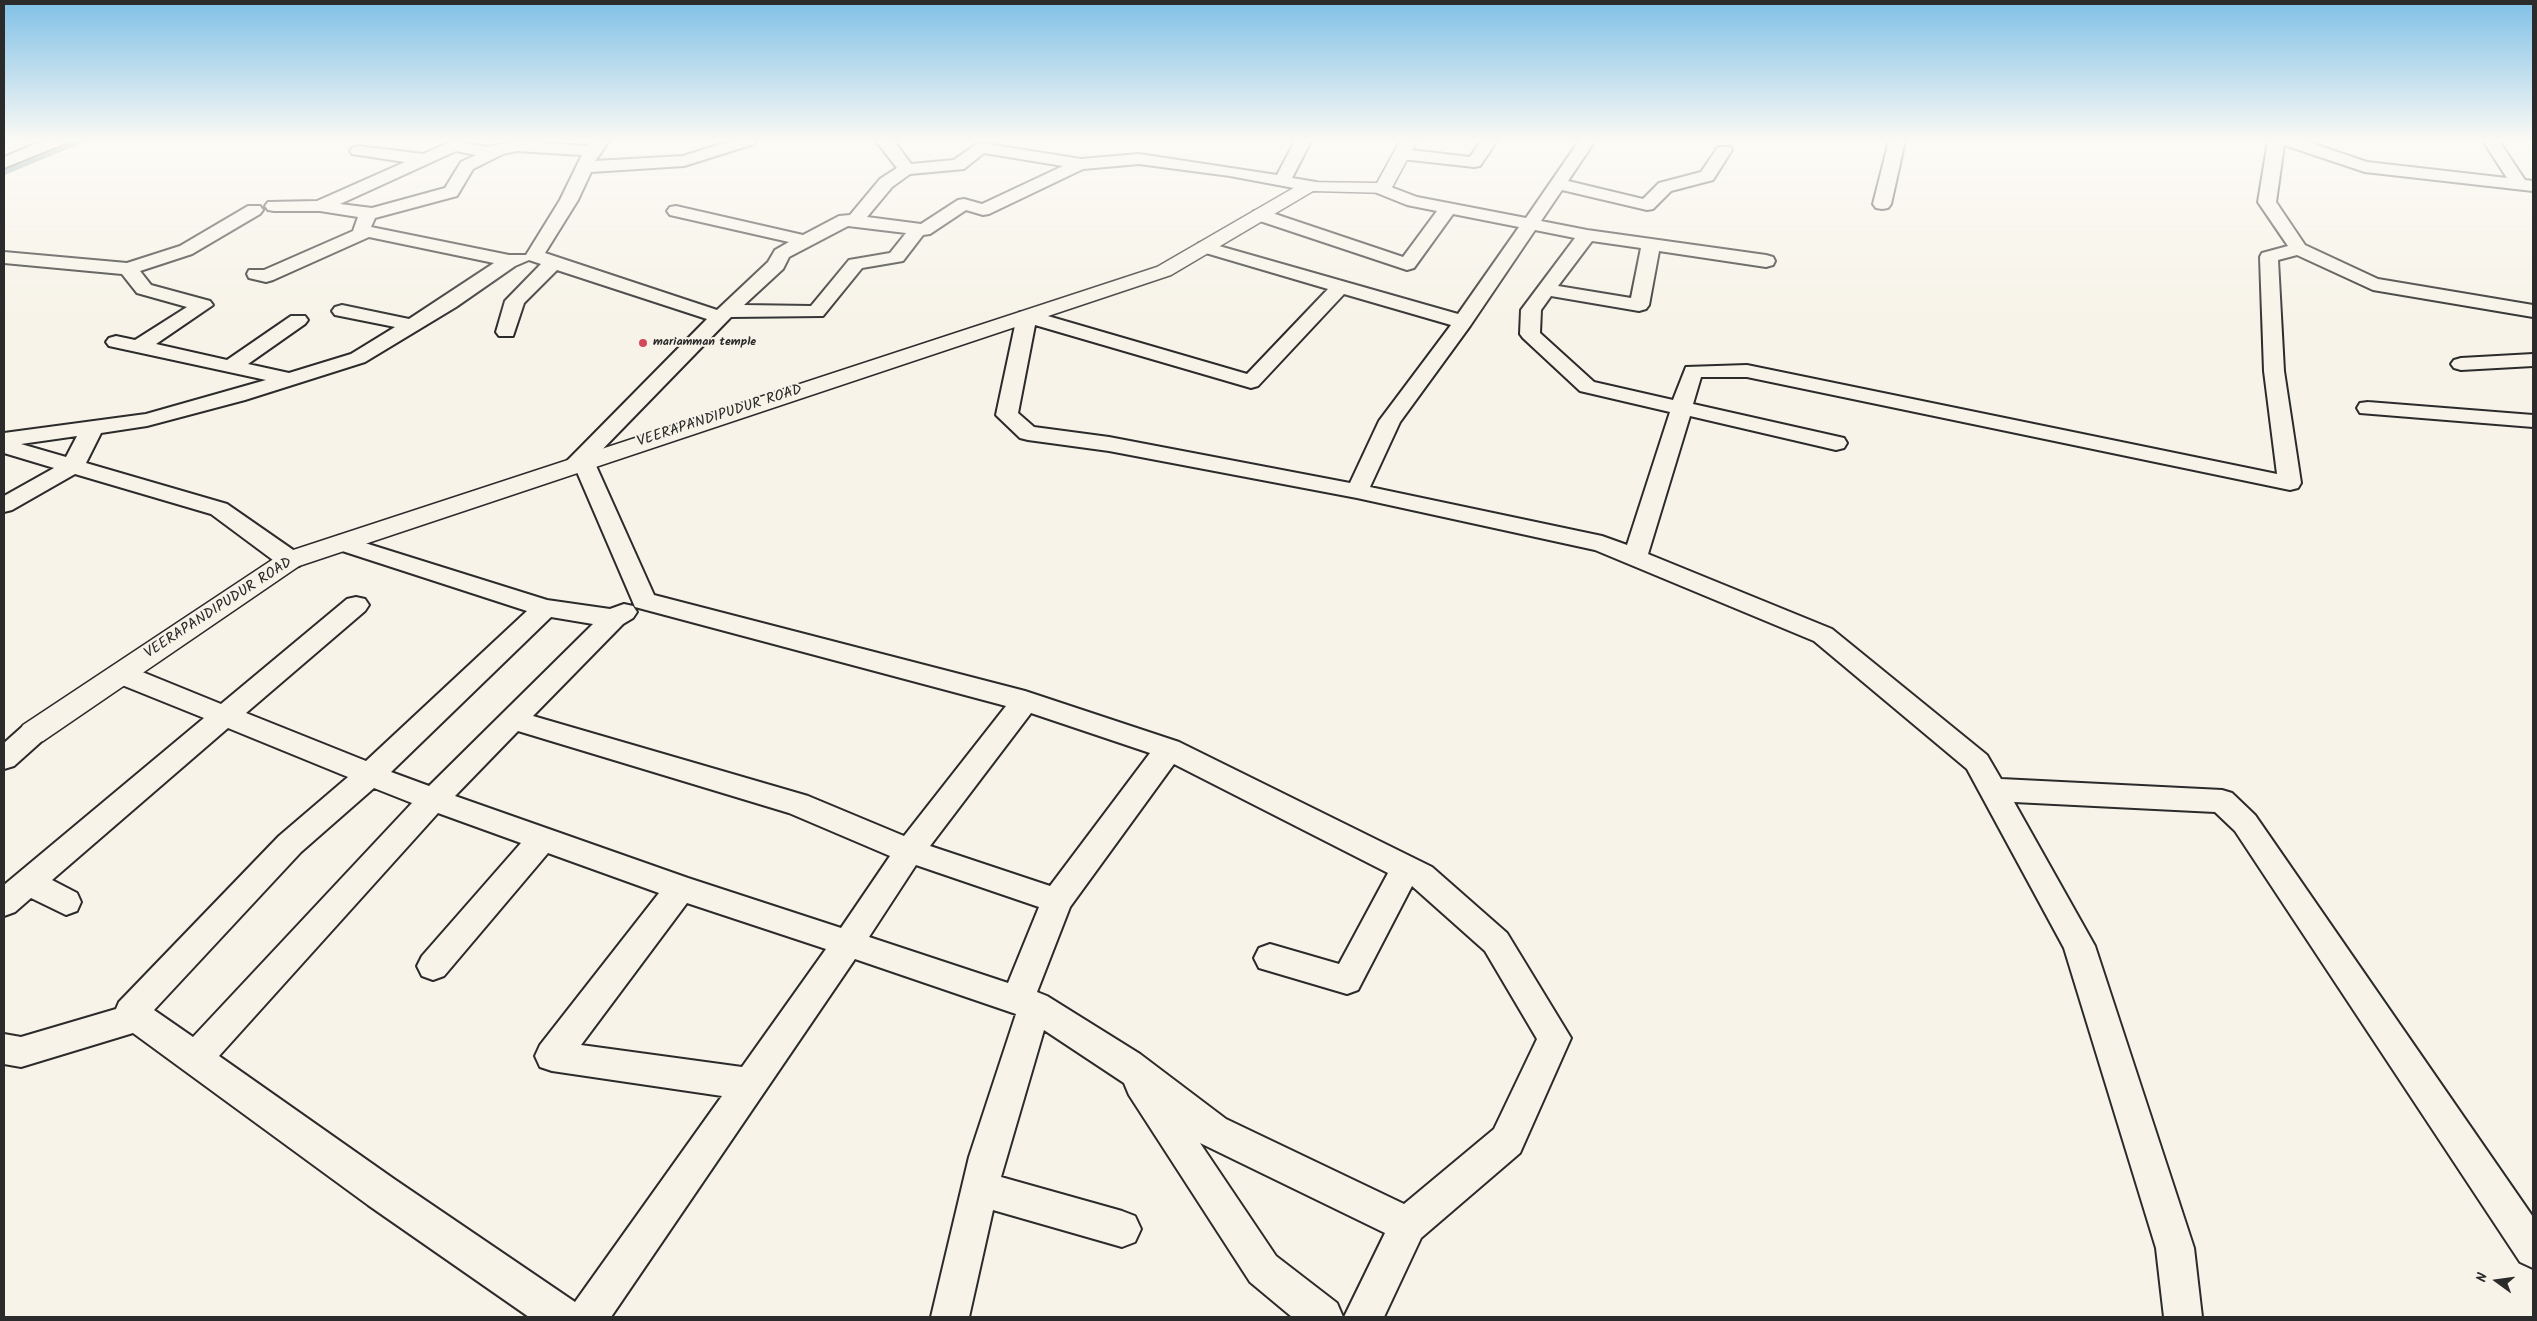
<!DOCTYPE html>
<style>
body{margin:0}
#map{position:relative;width:2537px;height:1321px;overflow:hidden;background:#f7f3e8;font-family:Kalam,sans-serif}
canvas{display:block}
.frame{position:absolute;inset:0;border:5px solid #2b2b2b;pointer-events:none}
.north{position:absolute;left:2472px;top:1256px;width:50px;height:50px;-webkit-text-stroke:4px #f7f3e8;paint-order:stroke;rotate:284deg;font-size:14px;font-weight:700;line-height:20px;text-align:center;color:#2b2b2b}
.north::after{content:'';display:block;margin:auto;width:18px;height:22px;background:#2b2b2b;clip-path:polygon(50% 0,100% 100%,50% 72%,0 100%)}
</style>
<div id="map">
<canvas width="2537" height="1321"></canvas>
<div class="frame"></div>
<div class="north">N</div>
</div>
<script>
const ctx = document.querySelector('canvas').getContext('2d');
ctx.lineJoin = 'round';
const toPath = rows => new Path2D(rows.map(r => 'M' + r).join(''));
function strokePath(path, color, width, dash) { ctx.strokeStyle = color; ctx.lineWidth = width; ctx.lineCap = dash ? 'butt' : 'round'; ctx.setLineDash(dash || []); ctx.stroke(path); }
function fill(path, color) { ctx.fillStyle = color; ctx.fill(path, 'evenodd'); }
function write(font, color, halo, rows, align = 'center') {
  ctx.font = font + ' Kalam,sans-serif'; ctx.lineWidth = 4; ctx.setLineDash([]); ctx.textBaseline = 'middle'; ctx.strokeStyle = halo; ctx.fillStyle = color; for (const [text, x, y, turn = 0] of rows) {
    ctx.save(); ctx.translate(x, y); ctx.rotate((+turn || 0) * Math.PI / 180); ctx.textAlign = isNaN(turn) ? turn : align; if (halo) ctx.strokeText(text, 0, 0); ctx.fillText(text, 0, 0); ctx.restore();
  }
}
const stream = toPath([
 [4,172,79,141]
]);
const minor = toPath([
 [42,141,65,141,63,144,4,168,4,157,42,141],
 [453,141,488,147,516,141,588,146,592,141,609,141,595,161,683,156,730,141,756,141,754,144,684,166,591,172,578,200,545,253,717,310,768,262,775,250,789,242,670,215,667,211,670,207,676,206,803,235,839,216,850,215,880,179,897,168,876,141,894,141,911,164,954,160,975,145,981,143,1081,159,1139,154,1277,175,1295,141,1311,141,1292,178,1316,182,1319,186,1316,190,1310,191,1230,176,1139,164,1083,169,989,214,983,215,966,210,930,234,923,235,903,261,862,268,823,316,731,317,593,459,654,595,1025,691,1179,742,1432,867,1507,933,1571,1038,1520,1153,1421,1238,1384,1317,1344,1317,1385,1233,1200,1143,1276,1256,1337,1303,1343,1317,1292,1317,1250,1282,1129,1095,1124,1083,1044,1030,1001,1177,1122,1211,1135,1216,1141,1229,1135,1242,1122,1247,993,1210,969,1317,931,1317,969,1157,1016,1014,855,959,611,1317,529,1317,368,1205,133,1033,21,1067,4,1064,4,1034,21,1037,116,1009,119,1002,279,836,348,777,228,728,52,880,77,893,81,902,77,911,66,915,31,898,15,912,4,916,4,885,204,718,112,681,108,674,112,667,121,665,130,667,221,704,347,599,356,597,365,599,369,605,365,611,246,713,366,761,527,611,333,548,329,543,333,538,341,535,349,538,547,600,610,609,624,604,633,606,637,612,633,618,623,624,533,716,808,796,904,836,1006,706,635,607,577,472,565,471,562,466,707,319,557,270,524,303,513,336,499,336,496,332,505,301,541,264,529,260,515,266,456,307,365,362,245,400,147,426,101,433,86,463,227,504,299,554,302,560,299,566,290,568,281,566,211,514,75,474,12,510,4,512,4,496,54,468,4,453,4,433,146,414,266,380,109,346,106,342,109,338,116,336,135,340,187,307,137,293,122,274,4,263,4,252,127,263,180,246,248,206,260,206,263,210,260,214,192,254,140,271,151,285,210,301,213,305,156,344,227,360,291,316,305,316,308,320,305,324,248,364,289,373,351,354,395,327,335,315,332,311,335,307,342,305,409,319,494,263,369,237,273,280,266,282,249,278,247,274,249,270,264,270,353,231,358,217,320,211,274,211,268,210,265,206,268,202,317,201,405,162,352,154,350,151,352,148,358,146,423,154,453,141],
 [456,151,476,155,461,162,445,188,372,208,340,204,456,151],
 [517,151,582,155,560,200,526,255,509,255,371,227,375,218,457,196,473,169,503,154,517,151],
 [984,153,1063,166,982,204,964,199,958,200,921,224,867,217,892,187,910,174,964,169,984,153],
 [848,226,906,233,890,253,849,260,811,306,744,305,783,269,789,257,848,226],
 [77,436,66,457,21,444,77,436],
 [551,617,593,624,429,786,391,772,551,617],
 [1031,713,1150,753,1050,886,930,846,1031,713],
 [518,731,789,813,890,856,841,928,688,878,455,796,518,731],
 [1174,764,1388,873,1339,964,1270,944,1259,948,1254,958,1259,968,1347,994,1358,990,1412,886,1485,951,1537,1039,1494,1129,1404,1204,1226,1119,1140,1054,1047,996,1037,992,1070,907,1174,764],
 [374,788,412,803,193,1037,154,1010,301,852,374,788],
 [438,813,521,843,422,956,417,966,422,976,433,980,444,976,548,853,659,893,540,1045,535,1056,540,1067,552,1071,722,1096,575,1302,394,1179,219,1056,438,813],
 [916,865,1039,907,1008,983,869,937,916,865],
 [687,903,826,949,742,1067,581,1045,687,903],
 [1481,141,1497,141,1480,166,1474,167,1402,159,1394,154,1402,149,1470,157,1481,141],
 [1579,141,1595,141,1568,181,1643,199,1659,183,1701,172,1718,147,1730,147,1732,150,1713,180,1671,191,1653,209,1647,210,1562,190,1541,221,1587,230,1766,255,1773,257,1775,261,1773,265,1766,267,1659,251,1649,305,1646,309,1639,311,1551,296,1541,310,1540,333,1594,382,1673,400,1686,367,1747,365,2277,474,2264,371,2260,257,2262,253,2288,246,2258,202,2268,141,2305,141,2367,162,2507,178,2483,141,2499,141,2525,180,2533,181,2533,191,2365,172,2284,145,2276,202,2305,245,2378,279,2533,305,2533,317,2373,290,2297,255,2278,260,2284,371,2301,483,2298,488,2290,490,1747,377,1701,377,1693,404,1844,438,1847,443,1844,448,1836,450,1690,416,1648,554,1832,629,1987,755,2001,779,2222,790,2232,793,2255,815,2533,1217,2533,1268,2520,1262,2235,831,2215,812,2014,802,2095,946,2194,1248,2202,1317,2164,1317,2156,1248,2064,948,1967,769,1814,641,1595,550,1357,498,1109,451,1028,440,1020,438,996,415,1017,316,1020,312,1034,312,1247,374,1328,289,1199,251,1196,247,1199,243,1205,242,1458,314,1519,227,1453,214,1414,268,1407,270,1254,219,1251,215,1254,211,1266,211,1403,257,1437,211,1407,205,1377,193,1374,189,1377,185,1383,184,1417,197,1526,218,1579,141],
 [1535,230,1575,238,1521,310,1520,334,1523,338,1580,391,1670,412,1627,545,1602,536,1370,487,1400,422,1470,326,1535,230],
 [1592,241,1641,248,1631,298,1558,286,1592,241],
 [1344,294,1451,325,1379,421,1350,483,1109,437,1034,427,1018,413,1035,325,1251,388,1258,386,1344,294],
 [1889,141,1905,141,1891,204,1888,208,1882,209,1876,208,1873,204,1889,141],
 [2533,354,2533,366,2461,370,2454,368,2451,364,2454,360,2461,358,2533,354],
 [2368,402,2533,415,2533,427,2360,413,2357,408,2360,403,2368,402],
 [33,723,43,726,47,733,43,740,14,766,4,769,4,743,23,726,33,723]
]);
const tertiary = toPath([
 [1400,141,1417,141,1389,193,1313,191,1171,275,299,566,43,741,33,744,23,741,19,733,23,725,281,554,1157,267,1304,182,1377,183,1400,141]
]);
const markers = [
 [643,343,5,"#d1495b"]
];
const farPoinames = [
 ["mariamman temple",653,343]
];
const streetNames = [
 ["VEERAPANDIPUDUR ROAD",720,417,-18],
 ["VEERAPANDIPUDUR ROAD",219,609,-33]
];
strokePath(stream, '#608f99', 6);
strokePath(minor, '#2b2b2b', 4);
strokePath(tertiary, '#2b2b2b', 3);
fill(minor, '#f7f3e8');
fill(tertiary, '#f7f3e8');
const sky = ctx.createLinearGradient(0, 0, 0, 326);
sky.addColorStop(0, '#80c0e6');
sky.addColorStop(0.43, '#fbfaf5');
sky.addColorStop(1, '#fbfaf500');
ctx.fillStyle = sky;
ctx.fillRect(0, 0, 2537, 326);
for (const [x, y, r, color] of markers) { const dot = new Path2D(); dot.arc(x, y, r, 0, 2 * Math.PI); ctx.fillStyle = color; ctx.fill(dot); strokePath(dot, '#f7f3e8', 2); }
write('bold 12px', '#2b2b2b', '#f7f3e8', farPoinames, 'left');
write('15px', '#2b2b2b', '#f7f3e8', streetNames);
</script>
